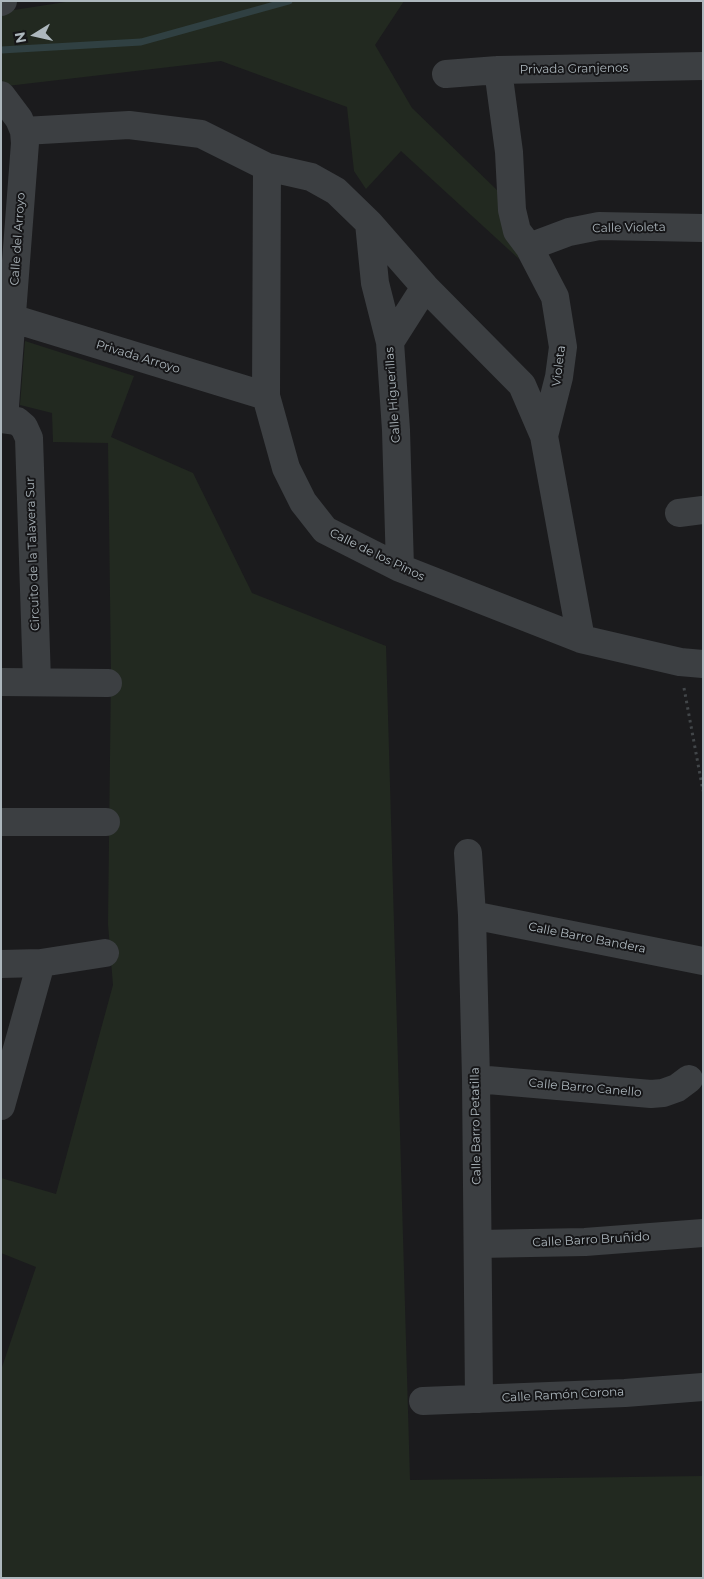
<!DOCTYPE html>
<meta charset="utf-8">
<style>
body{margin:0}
#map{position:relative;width:704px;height:1579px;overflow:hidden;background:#1b1b1d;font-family:Montserrat,sans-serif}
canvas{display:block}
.frame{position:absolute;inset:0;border:2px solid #adb7bd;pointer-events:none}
.north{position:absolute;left:10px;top:10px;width:50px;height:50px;-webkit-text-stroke:4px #161618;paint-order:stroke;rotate:260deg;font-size:14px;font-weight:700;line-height:20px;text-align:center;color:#adb7bd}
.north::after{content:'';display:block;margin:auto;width:18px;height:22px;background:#adb7bd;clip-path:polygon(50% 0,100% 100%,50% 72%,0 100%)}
</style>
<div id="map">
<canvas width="704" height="1579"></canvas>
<div class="frame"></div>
<div class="north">N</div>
</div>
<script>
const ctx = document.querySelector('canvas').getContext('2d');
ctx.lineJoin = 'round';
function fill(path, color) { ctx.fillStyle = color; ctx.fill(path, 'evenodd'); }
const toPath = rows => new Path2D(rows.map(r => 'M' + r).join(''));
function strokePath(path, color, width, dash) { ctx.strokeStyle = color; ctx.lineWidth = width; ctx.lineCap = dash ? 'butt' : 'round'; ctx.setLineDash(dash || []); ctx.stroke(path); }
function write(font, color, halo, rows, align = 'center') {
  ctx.font = font + ' Montserrat,sans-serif'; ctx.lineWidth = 4; ctx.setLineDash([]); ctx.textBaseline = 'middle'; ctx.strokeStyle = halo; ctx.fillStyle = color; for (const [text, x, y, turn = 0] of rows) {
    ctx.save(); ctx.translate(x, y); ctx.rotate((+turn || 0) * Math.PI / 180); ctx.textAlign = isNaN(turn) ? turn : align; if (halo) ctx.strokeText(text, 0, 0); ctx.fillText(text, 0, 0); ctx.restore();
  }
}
const green = toPath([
 [72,1,404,1,375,45,412,108,497,190,519,259,401,151,366,189,354,171,347,107,221,61,7,86,1,79,1,12],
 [25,341,134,376,111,437,193,473,252,593,386,646,410,1480,703,1476,703,1578,1,1578,1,1370,36,1267,1,1253,1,1178,56,1194,113,985,108,924,111,673,108,443,53,442,52,413,20,405]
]);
const stream = toPath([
 [1,50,141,42,289,1]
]);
const path = toPath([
 [684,688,703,791]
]);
const minor = toPath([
 [1,2,3,1],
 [498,70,509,152,512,210,517,231,529,247,555,297,563,347,559,377,544,436,581,639],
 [446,74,498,70,703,66],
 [1,95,19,119,24,131,25,143,4,419],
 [24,131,129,125,201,134,267,167,311,177,336,191,369,223,425,287,522,385,544,436],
 [267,167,266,396,286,468,303,502,325,530,400,568,581,639,680,662,703,664],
 [369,223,375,283,390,342,396,430,400,568],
 [529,247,569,232,599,226,703,228],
 [11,318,266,396],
 [390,342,425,287],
 [1,419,17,421,24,427,29,438,37,681],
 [679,513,703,510],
 [1,682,108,683],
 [1,822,106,822],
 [468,853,472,915,476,1079,479,1399],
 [472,915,703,961],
 [1,964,41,963,105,953],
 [476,1079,651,1094,663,1093,677,1088,689,1079],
 [1,1106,41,963],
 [478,1244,585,1242,703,1233],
 [423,1401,625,1393,703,1387]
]);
const streetNames = [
 ["Privada Granjenos",574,69,-1],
 ["Calle Violeta",629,228,-1],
 ["Calle del Arroyo",18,239,-86],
 ["Privada Arroyo",138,357,17],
 ["Violeta",559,366,-83],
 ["Calle Higuerillas",393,395,-94],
 ["Circuito de la Talavera Sur",33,554,-92],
 ["Calle de los Pinos",377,555,26],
 ["Calle Barro Bandera",587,938,11],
 ["Calle Barro Canello",585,1088,5],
 ["Calle Barro Petatilla",476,1126,-91],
 ["Calle Barro Bruñido",591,1240,-3],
 ["Calle Ramón Corona",563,1395,-3]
];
fill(green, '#222920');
strokePath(stream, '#304042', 7);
strokePath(path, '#424649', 3, [2.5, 4]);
strokePath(minor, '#3c3f42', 28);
write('12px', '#adb7bd', '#161618', streetNames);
</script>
